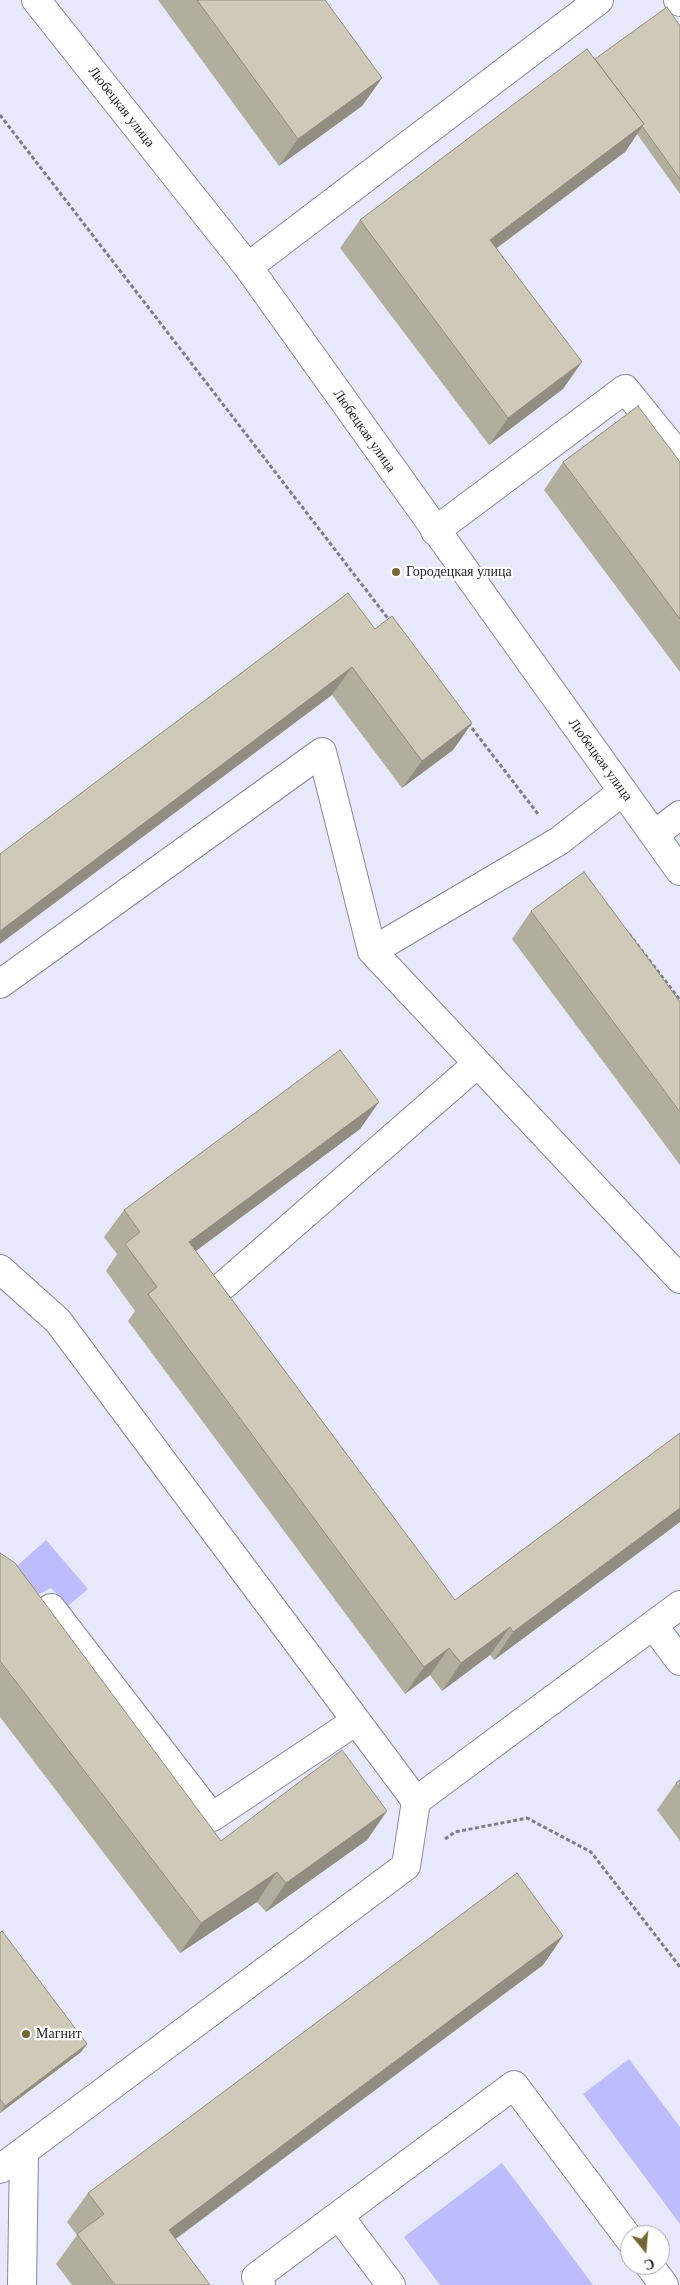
<!DOCTYPE html>
<meta charset="utf-8">
<style>
body{margin:0}
#map{position:relative;width:680px;height:2285px;overflow:hidden;background:#e8e8fc;font-family:"Times New Roman",serif}
canvas{display:block}
.north{position:absolute;left:620px;top:2225px;width:50px;height:50px;box-sizing:border-box;background:#fff;border:1px solid #a7a7aa;border-radius:50%;rotate:163deg;font-size:14px;font-weight:700;line-height:20px;text-align:center;color:#24242b}
.north::after{content:'';display:block;margin:auto;width:18px;height:22px;background:#756633;clip-path:polygon(50% 0,100% 100%,50% 72%,0 100%)}
</style>
<div id="map">
<canvas width="680" height="2285"></canvas>
<div class="north">С</div>
</div>
<script>
const ctx = document.querySelector('canvas').getContext('2d');
ctx.lineJoin = 'round';
function fill(path, color) { ctx.fillStyle = color; ctx.fill(path, 'evenodd'); }
const toPath = rows => new Path2D(rows.map(r => 'M' + r).join(''));
function strokePath(path, color, width, dash) { ctx.strokeStyle = color; ctx.lineWidth = width; ctx.lineCap = dash ? 'butt' : 'round'; ctx.setLineDash(dash || []); ctx.stroke(path); }
function write(font, color, halo, rows, align = 'center') {
  ctx.font = font + ' "Times New Roman",serif'; ctx.lineWidth = 4.5; ctx.setLineDash([]); ctx.textBaseline = 'middle'; ctx.strokeStyle = halo; ctx.fillStyle = color; for (const [text, x, y, turn = 0] of rows) {
    ctx.save(); ctx.translate(x, y); ctx.rotate((+turn || 0) * Math.PI / 180); ctx.textAlign = isNaN(turn) ? turn : align; if (halo) ctx.strokeText(text, 0, 0); ctx.fillText(text, 0, 0); ctx.restore();
  }
}
const green = toPath([
 [46,1540,88,1589,68,1606,51,1588,32,1598,7,1575],
 [629,2059,680,2127,680,2224,583,2094],
 [502,2163,593,2285,440,2285,404,2237]
]);
const path = toPath([
 [0,115,390,621],
 [468,723,538,814],
 [629,934,680,1000],
 [445,1839,455,1832,527,1818,591,1852,680,1967]
]);
const minor = toPath([
 [36,0,248,267,680,871],
 [678,0,680,2],
 [248,267,599,0],
 [435,531,625,389,680,457],
 [623,791,559,841,372,951,680,1279],
 [654,835,680,815],
 [0,984,322,752,372,951],
 [0,1269,58,1321,416,1801,680,1605],
 [224,1285,477,1064],
 [51,1608,212,1817,356,1721],
 [653,1625,680,1661],
 [0,2169,406,1866,416,1801],
 [339,2216,391,2285],
 [649,2265,664,2285],
 [22,2285,24,2151],
 [261,2285,256,2277,514,2085,630,2240]
]);
const wall = toPath([
 [158,0,325,0,382,78,362,106,279,166],
 [680,26,680,194,637,134,625,152,497,248,563,389,489,445,340,248,360,220,595,59],
 [563,462,680,462,680,672,544,490],
 [375,629,472,723,453,750,402,788,332,695],
 [531,911,680,1002,680,1165,512,939],
 [379,1102,360,1129,196,1251,455,1600,680,1433,680,1522,494,1660,490,1655,442,1691,430,1675,405,1694,128,1321,135,1311,106,1271,117,1254,104,1237,124,1210],
 [0,1553,221,1841,387,1811,367,1840,266,1912,257,1902,180,1953,0,1717],
 [680,1780,680,1841,657,1810,676,1783],
 [0,1933,87,2044,81,2052,0,2113],
 [563,1936,543,1965,176,2239,210,2285,72,2285,56,2264,77,2235,67,2222,88,2193]
]);
const shadedWall = toPath([
 [382,78,362,106,279,166,298,139],
 [644,124,625,152,471,267,490,240],
 [582,362,563,389,489,445,508,418],
 [352,667,332,695,0,944,0,931],
 [472,723,453,750,402,788,422,761],
 [379,1102,360,1129,170,1270,189,1242],
 [680,1508,680,1522,494,1660,513,1632],
 [510,1627,490,1655,442,1691,461,1663],
 [449,1648,430,1675,405,1694,424,1667],
 [387,1811,367,1840,266,1912,286,1883],
 [277,1872,257,1902,180,1953,201,1923],
 [563,1936,543,1965,148,2259,169,2230],
 [87,2044,81,2052,0,2113,5,2106]
]);
const building = toPath([
 [197,0,325,0,382,78,298,139,197,0],
 [667,7,680,26,680,179,642,126,644,124,595,59,667,7],
 [587,49,644,124,490,240,582,362,508,418,360,220,587,49],
 [638,406,680,462,680,619,563,462,638,406],
 [348,593,375,629,392,616,472,723,422,761,352,667,0,931,0,854,348,593],
 [584,872,680,1002,680,1112,531,911,584,872],
 [340,1050,379,1102,189,1242,455,1600,680,1433,680,1508,513,1632,510,1627,461,1663,449,1648,424,1667,148,1294,157,1287,125,1244,140,1232,124,1210,340,1050],
 [0,1553,15,1563,221,1841,342,1750,387,1811,286,1883,277,1872,201,1923,0,1661,0,1553],
 [680,1780,680,1788,676,1783,680,1780],
 [517,1873,563,1936,169,2230,210,2285,115,2285,77,2234,104,2214,88,2193,517,1873],
 [2,1931,87,2044,5,2106,0,2099,0,1933,2,1931]
]);
const markers = [
 [396,572,5,"#756633"],
 [26,2034,5,"#756633"]
];
const streetNames = [
 ["Любецкая улица",121,107,52],
 ["Любецкая улица",364,431,55],
 ["Любецкая улица",600,760,54]
];
const poiNames = [
 ["Городецкая улица",406,572],
 ["Магнит",36,2034]
];
fill(green, '#bdbcfd');
strokePath(minor, '#88889a', 30);
strokePath(path, '#7d7d8a', 3, [4, 2.5]);
strokePath(minor, '#fff', 28);
fill(wall, '#b2ae9d');
fill(shadedWall, '#918d80');
fill(building, '#cfcab7');
strokePath(building, '#918d80', 1);
for (const [x, y, r, color] of markers) { const dot = new Path2D(); dot.arc(x, y, r, 0, 2 * Math.PI); ctx.fillStyle = color; ctx.fill(dot); strokePath(dot, '#fff', 2); }
write('14px', '#24242b', '#fff', streetNames);
write('14px', '#24242b', '#fff', poiNames, 'left');
</script>
